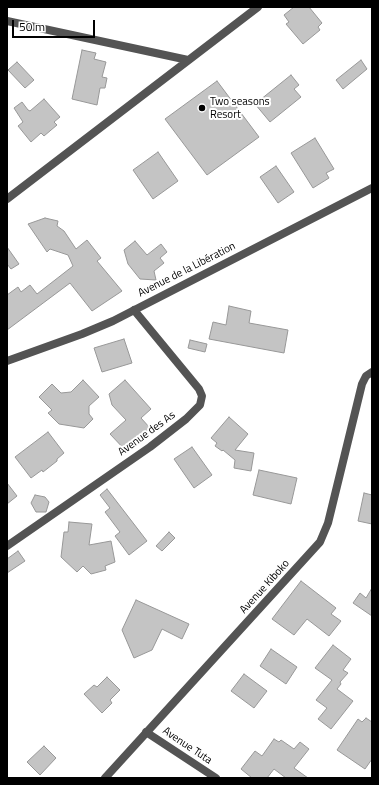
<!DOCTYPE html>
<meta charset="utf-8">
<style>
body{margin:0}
#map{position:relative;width:379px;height:785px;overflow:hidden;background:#fff;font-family:"Titillium Web",sans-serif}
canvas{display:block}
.frame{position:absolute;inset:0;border:8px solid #000;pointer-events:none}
.scale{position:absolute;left:12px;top:20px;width:83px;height:18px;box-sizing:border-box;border:2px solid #000;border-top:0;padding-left:5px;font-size:12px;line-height:14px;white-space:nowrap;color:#000;-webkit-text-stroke:3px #fff;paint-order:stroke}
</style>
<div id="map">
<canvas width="379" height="785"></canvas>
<div class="frame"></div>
<div class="scale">50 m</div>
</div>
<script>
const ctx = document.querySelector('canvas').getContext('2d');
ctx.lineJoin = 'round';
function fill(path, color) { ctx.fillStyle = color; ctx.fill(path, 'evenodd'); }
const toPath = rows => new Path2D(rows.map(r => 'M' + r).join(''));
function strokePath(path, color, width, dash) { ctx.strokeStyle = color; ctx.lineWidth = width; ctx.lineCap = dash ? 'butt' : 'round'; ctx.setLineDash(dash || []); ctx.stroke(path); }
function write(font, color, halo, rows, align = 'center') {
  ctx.font = font + ' "Titillium Web",sans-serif'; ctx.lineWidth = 4; ctx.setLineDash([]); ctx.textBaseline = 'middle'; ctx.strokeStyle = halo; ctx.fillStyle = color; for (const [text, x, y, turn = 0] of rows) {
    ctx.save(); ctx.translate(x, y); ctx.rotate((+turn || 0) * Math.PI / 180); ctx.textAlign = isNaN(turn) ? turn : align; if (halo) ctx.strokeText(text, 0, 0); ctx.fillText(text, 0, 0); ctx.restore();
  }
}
const building = toPath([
 [294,7,309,7,322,23,318,27,320,30,303,44,286,24,289,22,284,15,294,7],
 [82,50,96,53,94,59,106,62,102,77,107,78,105,88,100,88,97,105,72,99,82,50],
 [361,60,367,69,343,89,336,80,361,60],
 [17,62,34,80,25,88,8,70,17,62],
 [291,75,299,85,294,89,301,97,270,122,255,104,291,75],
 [217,81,259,137,207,175,165,119,217,81],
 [44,99,60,117,54,122,57,125,44,136,41,133,31,142,18,126,23,122,14,108,22,102,28,110,30,111,44,99],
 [315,138,334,169,326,173,329,178,313,188,291,153,315,138],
 [158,152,178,181,153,199,133,170,158,152],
 [276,166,294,192,278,203,260,177,276,166],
 [45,218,58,221,57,226,64,231,76,249,87,240,101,258,97,261,122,291,92,311,70,283,7,330,7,295,18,287,21,292,30,285,37,294,73,266,68,255,50,249,47,252,28,224,45,218],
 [135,241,147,255,161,244,167,252,160,258,164,263,154,271,156,280,140,279,128,264,124,250,135,241],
 [7,247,19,264,11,269,7,264,7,247],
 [229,306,251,311,249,323,288,330,284,353,209,339,213,322,226,325,229,306],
 [124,339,132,363,102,372,94,348,124,339],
 [190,340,207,344,205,352,188,348,190,340],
 [83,380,99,397,89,406,89,414,93,419,84,428,59,424,48,413,52,410,39,397,52,384,61,393,71,392,83,380],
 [125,380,151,409,141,418,150,428,140,437,142,439,127,452,110,434,126,420,112,405,109,394,125,380],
 [229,417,248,434,235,450,254,453,251,471,234,468,235,460,223,450,222,451,215,446,217,443,211,438,229,417],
 [48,432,64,453,57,459,57,461,43,472,42,470,31,478,15,457,48,432],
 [192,447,212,475,194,488,174,459,192,447],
 [259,470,297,478,291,504,253,495,259,470],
 [7,483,17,496,7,504,7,483],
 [107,489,147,541,129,555,115,536,120,532,105,512,110,508,100,495,107,489],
 [364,493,372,495,372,524,358,521,364,493],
 [35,495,45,497,49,502,46,512,36,512,31,503,35,495],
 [69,522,92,524,89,545,111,541,115,562,105,566,106,570,91,574,83,566,77,572,61,557,64,532,68,532,69,522],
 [169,532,175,538,162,551,156,546,169,532],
 [18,551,25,561,7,573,7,559,18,551],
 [301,581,336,608,331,614,341,621,329,636,307,619,294,635,272,619,301,581],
 [372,588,372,616,353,603,360,593,366,598,372,588],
 [136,600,189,624,182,639,162,629,152,650,134,658,122,630,136,600],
 [333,645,351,659,343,670,348,673,340,682,341,684,337,689,353,701,331,729,318,719,327,708,316,700,332,680,315,668,333,645],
 [271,649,297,667,286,684,260,666,271,649],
 [244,674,267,691,254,708,231,691,244,674],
 [107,677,120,690,110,700,112,703,102,713,84,694,94,685,97,687,107,677],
 [366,718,372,722,372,759,365,769,337,750,358,719,362,722,366,718],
 [274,739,279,742,281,740,294,749,300,742,309,749,294,768,308,778,286,778,274,769,267,778,252,778,241,769,255,751,262,756,274,739],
 [44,746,56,758,40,775,27,762,44,746]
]);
const minor = toPath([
 [7,21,188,60],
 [7,199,258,7],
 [7,546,150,447,186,419,200,405,202,396,199,389,134,310],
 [146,732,216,778],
 [105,778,320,542,328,523,362,384,366,376,372,372]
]);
const tertiary = toPath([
 [7,361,82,334,113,321,372,188]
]);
const markers = [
 [202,108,4,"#000"]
];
const poiNames = [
 ["Two seasons",210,102],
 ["Resort",210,115]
];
const streetNames = [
 ["Avenue de la Libération",187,270,-27],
 ["Avenue des As",147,434,-36],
 ["Avenue Kiboko",265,587,-48],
 ["Avenue Tuta",187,746,34]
];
fill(building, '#c4c4c4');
strokePath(building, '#989898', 1);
strokePath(minor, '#545454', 8);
strokePath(tertiary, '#545454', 8);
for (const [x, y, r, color] of markers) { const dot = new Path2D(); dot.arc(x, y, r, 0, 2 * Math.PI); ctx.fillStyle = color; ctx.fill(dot); strokePath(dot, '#fff', 1.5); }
write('11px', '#000', '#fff', poiNames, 'left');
write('11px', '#000', '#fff', streetNames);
</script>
